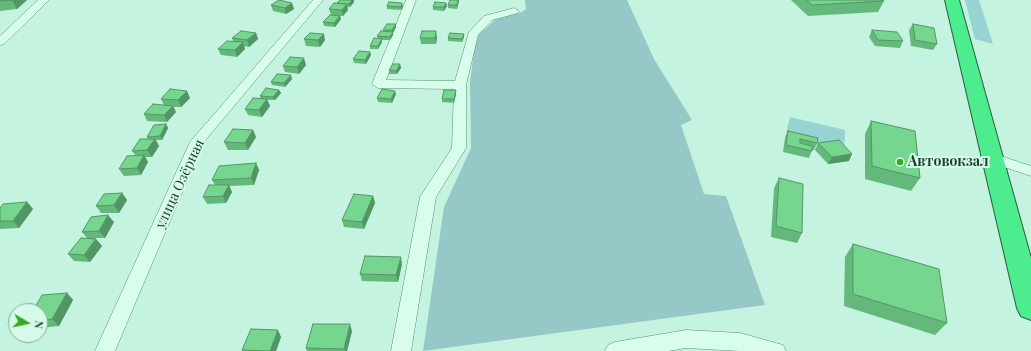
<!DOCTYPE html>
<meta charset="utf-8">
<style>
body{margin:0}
#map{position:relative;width:1031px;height:351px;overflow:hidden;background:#c4f3df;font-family:"Playfair Display",serif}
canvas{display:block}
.north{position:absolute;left:8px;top:303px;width:40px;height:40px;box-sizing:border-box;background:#d5faea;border:1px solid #8baf9d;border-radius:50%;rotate:99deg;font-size:11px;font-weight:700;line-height:16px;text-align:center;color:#1d3f29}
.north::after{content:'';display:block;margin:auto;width:14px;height:18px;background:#34a820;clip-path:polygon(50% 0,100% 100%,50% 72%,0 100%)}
</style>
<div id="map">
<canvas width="1031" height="351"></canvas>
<div class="north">N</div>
</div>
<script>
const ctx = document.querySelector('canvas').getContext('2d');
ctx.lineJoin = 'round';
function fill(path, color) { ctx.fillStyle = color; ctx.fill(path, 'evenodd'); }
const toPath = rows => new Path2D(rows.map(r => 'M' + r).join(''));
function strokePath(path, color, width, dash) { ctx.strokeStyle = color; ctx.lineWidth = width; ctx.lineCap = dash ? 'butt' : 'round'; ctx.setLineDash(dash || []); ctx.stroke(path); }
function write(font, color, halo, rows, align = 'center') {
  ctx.font = font + ' "Playfair Display",serif'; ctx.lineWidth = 4; ctx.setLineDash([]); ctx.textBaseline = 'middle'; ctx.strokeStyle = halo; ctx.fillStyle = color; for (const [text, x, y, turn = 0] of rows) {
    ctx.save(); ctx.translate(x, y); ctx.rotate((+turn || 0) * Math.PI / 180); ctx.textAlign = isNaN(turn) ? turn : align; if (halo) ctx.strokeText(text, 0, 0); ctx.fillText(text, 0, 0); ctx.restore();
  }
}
const green = toPath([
 [965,0,979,0,993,44,975,39],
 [790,117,845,130,844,152,785,138]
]);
const cemetery = toPath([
 [525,0,627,0,654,59,692,120,681,125,704,194,726,196,765,305,423,351,444,207,471,148,470,82,476,37,496,19,522,12,526,9]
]);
const minor = toPath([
 [38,0,49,0,4,44,0,45,0,36,38,0],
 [313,0,323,0,203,143,115,351,95,351,190,142,313,0],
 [406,0,416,0,386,80,455,81,469,32,484,16,514,8,519,11,518,13,492,20,478,35,466,85,466,148,436,197,411,351,391,351,420,197,452,148,454,89,378,88,372,84,406,0],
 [991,153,1031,166,1031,176,986,161,984,158,986,155,991,153],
 [686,330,740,333,783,345,786,351,740,351,686,348,668,351,605,351,608,345,615,342,686,330]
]);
const highway = toPath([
 [945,0,959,0,1031,258,1031,320,1021,316,1017,308,945,0]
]);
const wall = toPath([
 [0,0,27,0,17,9,0,11],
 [352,0,354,0,354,2,350,7,347,7,348,10,343,16,340,16,341,19,335,27,324,26,323,22,331,15,329,9,338,3],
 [791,0,882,0,884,1,878,12,808,16],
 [459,1,457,9,448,8,448,5],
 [292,3,294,9,286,14,273,11,271,5],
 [446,3,447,6,444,11,433,10,433,7],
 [387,6,403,6,401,10,387,9],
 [913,24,937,44,933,50,911,46,909,30],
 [396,27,393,33,393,35,390,40,382,40,382,42,378,49,370,49,370,46,378,39,377,36,384,31,383,30],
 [872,30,903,41,900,48,875,46,869,37],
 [256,33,258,39,249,47,244,46,245,49,237,57,221,55,218,49,233,41,232,38],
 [464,34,464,37,462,42,448,41,448,38],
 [437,37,436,44,421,44,420,38],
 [304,39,325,40,320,47,306,46],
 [370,52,371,55,366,64,354,63,353,59],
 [400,64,401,68,397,74,389,74,389,70],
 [306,65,299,74,285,72,283,66],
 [292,79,285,87,272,85,271,82],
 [279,90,281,93,275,100,267,100,270,106,262,117,248,115,245,109,261,99,260,96],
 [456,90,456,94,454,103,442,102,442,99],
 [396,94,392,103,378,102,377,98],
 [190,98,181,107,173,107,176,112,167,122,147,121,144,114,164,105,161,99],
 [871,121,920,178,911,191,865,179,865,134],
 [166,124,168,128,162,140,156,140,159,146,152,157,145,157,148,162,141,175,124,176,119,169,136,156,132,151,148,139,147,137],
 [253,130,256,137,248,150,228,150,224,142],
 [788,131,817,143,814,150,812,150,809,158,783,152,785,138],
 [818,143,849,161,828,164,815,150],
 [256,163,259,170,254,185,229,186,232,192,226,203,207,204,203,197,215,185,212,180],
 [779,178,802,233,797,243,771,237,774,188],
 [122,193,127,200,119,213,101,213,96,206],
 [373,196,375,203,364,229,344,227,342,220],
 [27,202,33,209,19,228,0,229,0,208],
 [114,222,105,238,95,238,102,246,90,262,74,261,68,254,87,238,82,232],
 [853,244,947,323,935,335,844,306,845,257],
 [402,264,398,282,362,281,360,274],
 [67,293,73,300,59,326,40,328,40,311],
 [352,331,347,351,307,351,306,348],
 [281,337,276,351,243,351,242,350]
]);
const shadedWall = toPath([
 [12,0,27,0,17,9],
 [352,0,354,0,354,2,350,7,349,4],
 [458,0,459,0,459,1,457,9,457,5],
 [292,3,294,9,286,14,285,8],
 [402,3,403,6,401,10,401,7],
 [446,3,447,6,444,11,444,7],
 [347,4,348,10,343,16,342,10],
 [340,16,341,19,335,27,334,23],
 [396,24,396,27,393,33,393,35,390,40,390,37,392,33,392,30],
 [436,31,437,37,436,44,435,38],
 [256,33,258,39,249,47,247,40],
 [324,34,325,40,320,47,318,40],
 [464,34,464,37,462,42,462,39],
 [382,39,382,42,378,49,378,46],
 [243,42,245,49,237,57,235,50],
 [370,52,371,55,366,64,365,60],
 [304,58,306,65,299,74,297,67],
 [400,64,401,68,397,74,396,71],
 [291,75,292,79,285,87,284,83],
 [279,90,281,93,275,100,273,97],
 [456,90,456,94,454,103,454,99],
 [187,91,190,98,181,107,178,100],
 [395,91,396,94,392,103,391,99],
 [267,99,270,106,262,117,259,110],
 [173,106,176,112,167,122,164,115],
 [166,124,168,128,162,140,160,136],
 [253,130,256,137,248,150,245,143],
 [155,139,159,146,152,157,147,150],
 [852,154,849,161,828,164,832,157],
 [144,155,148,162,141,175,137,168],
 [256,163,259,170,254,185,251,178],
 [229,185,232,192,226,203,223,196],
 [122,193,127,200,119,213,114,205],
 [373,196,375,203,364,229,362,222],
 [27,202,33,209,19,228,13,221],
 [108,215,114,222,105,238,99,231],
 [96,239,102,246,90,262,84,255],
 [401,257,402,264,398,282,396,275],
 [67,293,73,300,59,326,52,319],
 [350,324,352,331,347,351,345,351,344,349],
 [278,330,281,337,276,351,270,351]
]);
const building = toPath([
 [0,0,12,0,0,1,0,0],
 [279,0,292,3,285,8,271,5,279,0],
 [340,0,352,0,349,4,337,3,340,0],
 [450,0,458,0,457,5,448,5,450,0],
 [807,0,882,0,884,1,812,5,807,0],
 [389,2,402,3,401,7,387,6,389,2],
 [435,2,446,3,444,7,433,7,435,2],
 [334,3,347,4,342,10,329,9,334,3],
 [330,15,340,16,334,23,323,22,330,15],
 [387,24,396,24,392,30,383,30,387,24],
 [913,24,934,28,937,44,915,40,913,24],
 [872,30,897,32,903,41,878,40,872,30],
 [241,31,256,33,247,40,232,38,241,31],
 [381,31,393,32,390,37,377,36,381,31],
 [422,31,436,31,435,38,420,38,422,31],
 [310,33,324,34,318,40,304,39,310,33],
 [450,33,464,34,462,39,448,38,450,33],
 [374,38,382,39,378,46,370,46,374,38],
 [227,41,243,42,235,50,218,49,227,41],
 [359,51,370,52,365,60,353,59,359,51],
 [290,57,304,58,297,67,283,66,290,57],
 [393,64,400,64,396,71,389,70,393,64],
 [277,74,291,75,284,83,271,82,277,74],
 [266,88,279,90,273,97,260,96,266,88],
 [170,89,187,91,178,100,161,99,170,89],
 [382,89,395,91,391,99,377,98,382,89],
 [444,90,456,90,454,99,442,99,444,90],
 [253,98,267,99,259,110,245,109,253,98],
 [153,104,173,106,164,115,144,114,153,104],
 [871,121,915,131,920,178,872,166,871,121],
 [166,124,160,136,147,137,154,125,166,124],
 [233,129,253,130,245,143,224,142,233,129],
 [788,131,818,138,817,143,800,139,800,143,812,146,812,151,786,145,788,131],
 [140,139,155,139,147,150,132,151,140,139],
 [839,140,852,154,832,157,818,143,839,140],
 [144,155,137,168,119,169,127,156,144,155],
 [256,163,251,178,212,180,219,166,256,163],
 [779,178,803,184,802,233,776,226,779,178],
 [209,185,229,185,223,196,203,197,209,185],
 [122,193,114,205,96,206,104,194,122,193],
 [354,194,373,196,362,222,342,220,354,194],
 [27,202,13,221,0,221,0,208,3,204,27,202],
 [108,215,99,231,82,232,91,217,108,215],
 [81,238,96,239,84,255,68,254,81,238],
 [853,244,939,269,947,323,853,294,853,244],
 [365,256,401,257,396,275,360,274,365,256],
 [67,293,52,319,40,321,40,311,33,311,42,295,67,293],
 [313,324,350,324,344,349,306,348,313,324],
 [251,329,278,330,270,351,242,350,251,329]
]);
const markers = [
 [900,162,4,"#34a820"]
];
const poiNames = [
 ["Автовокзал",908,162]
];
const streetNames = [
 ["улица Озёрная",180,184,-65]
];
fill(green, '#96d3d2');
fill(cemetery, '#96c8c7');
strokePath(minor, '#58916e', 1);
strokePath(highway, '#2c5e3d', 2);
fill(minor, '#d9fded');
fill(highway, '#4cec8f');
fill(wall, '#65b87c');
fill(shadedWall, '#539665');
fill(building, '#76d690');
strokePath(building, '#539665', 1);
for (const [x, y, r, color] of markers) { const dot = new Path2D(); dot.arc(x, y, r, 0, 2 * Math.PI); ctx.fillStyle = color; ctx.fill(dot); strokePath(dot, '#d5faea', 1.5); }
write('bold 14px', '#1d3f29', '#d5faea', poiNames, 'left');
write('14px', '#1d3f29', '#d5faea', streetNames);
</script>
